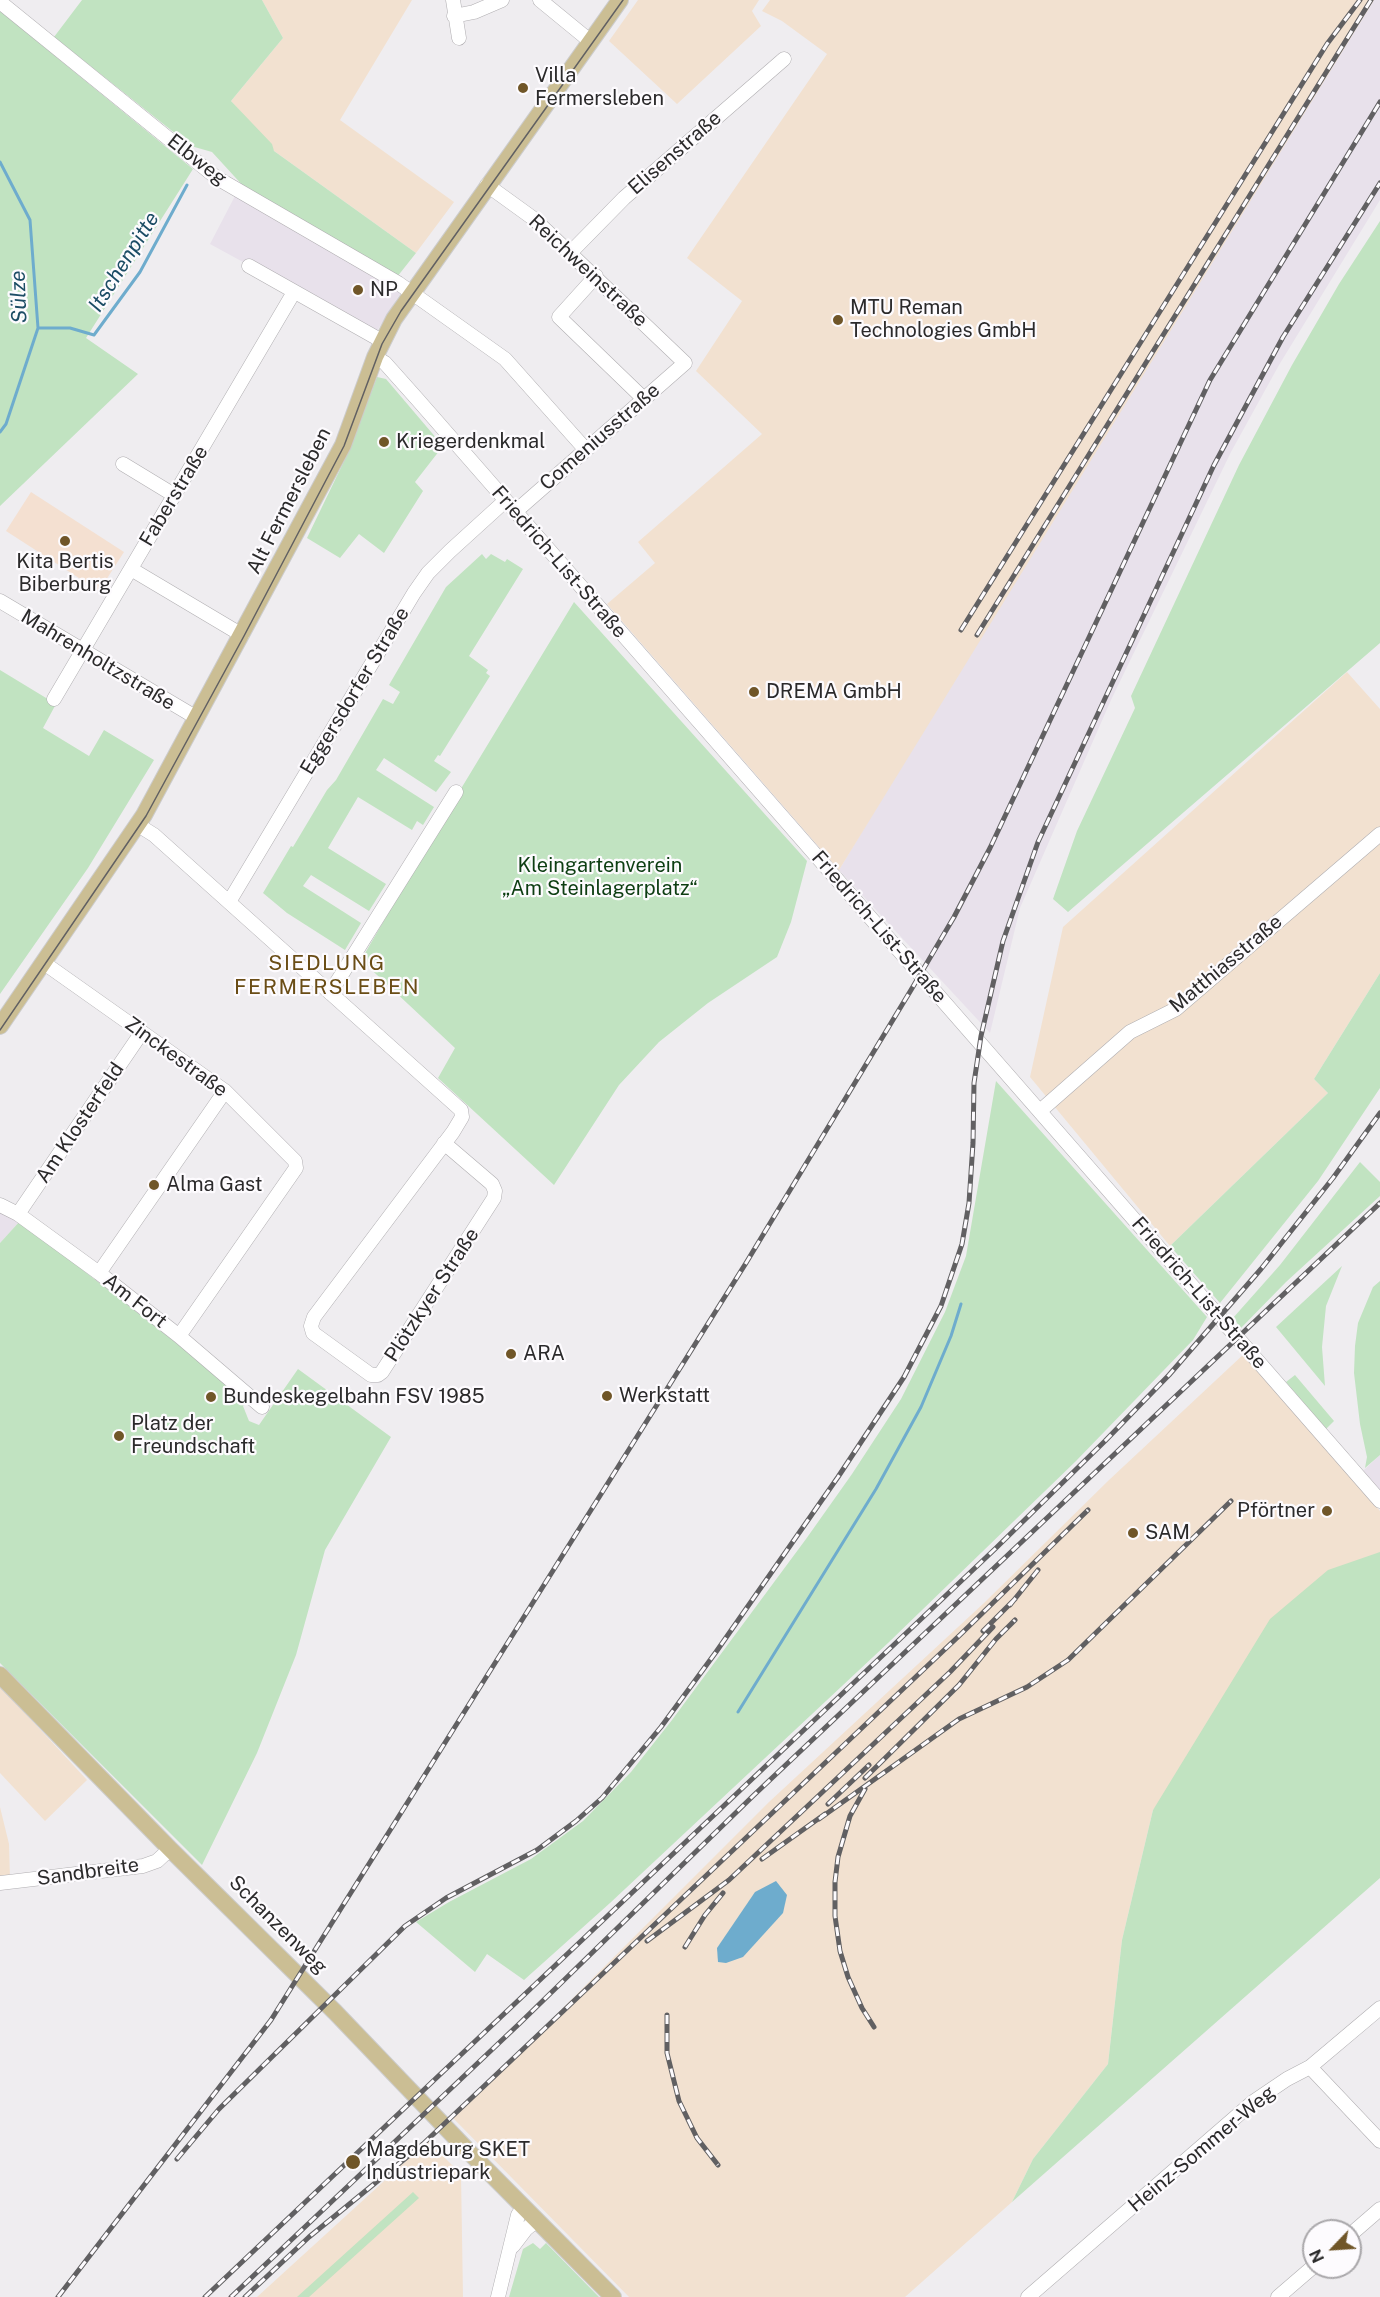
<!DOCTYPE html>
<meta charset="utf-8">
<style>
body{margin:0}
#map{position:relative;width:1380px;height:2297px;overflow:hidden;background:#efedf0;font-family:"Public Sans",sans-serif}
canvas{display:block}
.north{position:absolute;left:1302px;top:2219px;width:60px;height:60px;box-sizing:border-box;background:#fdfbfe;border:2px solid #a9a7aa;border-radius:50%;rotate:245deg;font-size:16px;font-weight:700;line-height:24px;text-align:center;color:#2b2a2b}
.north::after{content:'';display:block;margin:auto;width:21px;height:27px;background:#705628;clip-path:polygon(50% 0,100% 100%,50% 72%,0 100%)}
</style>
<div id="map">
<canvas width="1380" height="2297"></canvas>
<div class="north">N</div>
</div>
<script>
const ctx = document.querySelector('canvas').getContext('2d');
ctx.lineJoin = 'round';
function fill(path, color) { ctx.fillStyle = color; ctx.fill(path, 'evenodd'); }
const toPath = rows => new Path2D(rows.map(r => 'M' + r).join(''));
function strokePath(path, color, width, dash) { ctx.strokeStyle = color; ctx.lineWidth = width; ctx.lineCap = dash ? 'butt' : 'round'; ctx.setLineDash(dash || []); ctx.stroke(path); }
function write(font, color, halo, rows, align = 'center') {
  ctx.font = font + ' "Public Sans",sans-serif'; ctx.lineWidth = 4.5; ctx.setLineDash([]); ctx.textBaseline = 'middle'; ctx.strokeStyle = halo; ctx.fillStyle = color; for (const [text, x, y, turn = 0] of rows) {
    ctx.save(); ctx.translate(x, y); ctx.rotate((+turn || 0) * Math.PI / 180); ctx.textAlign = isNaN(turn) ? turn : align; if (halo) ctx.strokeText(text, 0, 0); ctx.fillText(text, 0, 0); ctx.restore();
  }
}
const built = toPath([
 [1374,0,1380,0,1380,200,1279,365,1231,452,1111,700,1020,908,990,1033,839,870,961,666],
 [235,196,402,291,375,334,210,244],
 [0,1211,20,1221,0,1243],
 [1380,1455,1380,1490,1363,1471]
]);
const industrial = toPath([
 [262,0,412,0,340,120,454,202,416,253,274,151,231,101,283,38],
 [638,0,759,0,752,11,761,26,677,104,609,41],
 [770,0,1374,0,839,870,607,604,655,563,638,542,762,434,696,371,742,301,687,258,827,54,782,21,762,11],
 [1347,672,1380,709,1380,973,1314,1079,1328,1093,1170,1246,1030,1077,1063,927],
 [1245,1353,1380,1511,1380,1552,1153,1810,1122,1940,1108,2064,1033,2159,1012,2202,905,2297,629,2297,453,2118,769,1802,984,1603,1109,1480],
 [0,1686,87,1780,45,1821,0,1773],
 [0,1807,9,1844,10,1879,0,1880],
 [428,2141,461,2174,463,2297,257,2297]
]);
const education = toPath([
 [31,492,124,552,99,591,6,531]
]);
const green = toPath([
 [82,0,262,0,283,38,231,101,272,144,274,151,416,253,397,277,245,188,212,152,191,146,54,37],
 [0,11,193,169,86,338,138,374,0,506],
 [1380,221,1380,643,1068,912,1053,899,1077,831,1135,708,1131,696,1239,465,1292,365,1339,284],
 [377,377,386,379,443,446,415,482,423,491,384,553,359,534,340,558,307,538,348,453],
 [482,554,486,559,491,554,505,562,507,559,523,569,469,656,488,670,486,673,490,676,440,756,438,755,434,761,451,772,436,792,384,758,376,770,434,807,423,825,417,821,412,830,358,797,328,848,386,884,369,911,311,875,303,886,361,923,345,950,287,913,263,893,291,846,293,847,327,790,336,780,383,699,393,704,400,692,389,685,446,587],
 [574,602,807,861,791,922,777,957,708,1003,659,1042,619,1085,554,1185,438,1078,455,1048,361,960,462,787],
 [0,670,56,704,43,728,89,756,104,730,154,760,88,868,0,994],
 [1380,973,1380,1088,1318,1181,1220,1303,1170,1246,1328,1093,1314,1079],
 [996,1081,1207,1317,1193,1340,1076,1461,888,1643,610,1903,524,1980,487,1954,475,1972,416,1922,449,1902,531,1859,583,1821,631,1772,672,1720,806,1539,852,1474,901,1399,945,1312,966,1256],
 [1360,1162,1380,1182,1380,1196,1286,1282,1241,1328,1233,1318,1280,1265],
 [20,1221,248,1399,243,1406,249,1421,259,1425,298,1369,391,1437,325,1550,296,1655,257,1753,202,1865,0,1663,0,1243],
 [1342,1266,1326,1306,1322,1347,1325,1386,1276,1327],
 [1380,1281,1380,1455,1365,1468,1367,1457,1360,1424,1354,1373,1355,1346,1358,1323,1373,1287],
 [1295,1375,1334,1421,1326,1429,1286,1382],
 [1380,1552,1380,1878,1012,2202,1033,2159,1108,2064,1122,1940,1153,1810,1270,1619,1328,1570],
 [413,2192,419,2198,309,2297,297,2297],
 [533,2243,540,2249,546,2243,599,2297,509,2297,523,2249]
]);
const water = toPath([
 [776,1881,787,1895,783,1913,743,1957,726,1963,718,1962,717,1948,755,1892]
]);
const stream = toPath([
 [0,162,30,220,38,328,6,424,0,432],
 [38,328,70,328,94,335,140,272,187,185],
 [738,1712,876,1489,921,1407,951,1336,961,1304]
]);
const minor = toPath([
 [453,0,459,38],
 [540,0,590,41],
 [0,2,217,178,398,283,505,359,586,450],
 [454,16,474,12,502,0],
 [487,185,534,219,685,363,515,512],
 [571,252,624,198,784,59],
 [249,266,382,341],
 [596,276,559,317,644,399],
 [375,357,385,363,418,400,1380,1501],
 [123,464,174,495],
 [131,569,242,635],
 [0,601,197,718],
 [54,699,294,292],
 [138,825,154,835,461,1110,462,1117,453,1132,314,1317,311,1326,313,1333,371,1375,378,1375,382,1372,494,1198,495,1191,492,1184,444,1143],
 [229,902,414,593,428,573,450,551,505,501],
 [44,963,225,1091,295,1161,296,1168,179,1336],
 [330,993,456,792],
 [1040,1111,1130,1032,1176,1009,1380,834],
 [0,1205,18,1214,99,1273,179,1336,262,1407],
 [18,1214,142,1032],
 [99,1273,225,1091],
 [0,1883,143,1866,157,1861,170,1849],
 [1310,2067,1380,2141],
 [1350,2235,1380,2209],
 [513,2246,526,2229,537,2220],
 [498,2297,518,2215,524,2207],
 [1028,2297,1253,2102,1287,2079,1310,2067,1380,2008],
 [1278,2297,1314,2266]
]);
const major = toPath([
 [0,1026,144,815,343,445,375,357,394,319,620,0],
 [0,1675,170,1849,335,2012,473,2156,613,2297]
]);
const tram = toPath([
 [0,1030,146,816,244,636,344,446,382,344,401,311,623,0]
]);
const rail = toPath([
 [961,630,1327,44,1360,0],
 [977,635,1371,0],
 [1010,1605,1038,1570],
 [983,1631,1015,1599],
 [865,1778,959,1685,996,1639,1015,1620],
 [865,1789,850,1816,838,1857,835,1882,835,1916,840,1951,848,1977,862,2008,874,2027],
 [828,1804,869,1765],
 [819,1819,959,1719,1027,1687,1068,1660,1231,1501],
 [762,1859,825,1814],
 [647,1941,729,1880,950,1672,993,1627],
 [685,1947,705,1915,723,1893],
 [667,2015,667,2053,679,2101,697,2138,718,2165],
 [177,2159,219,2109,405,1926,446,1898,537,1850,576,1821,602,1798,661,1727,716,1652,838,1477,904,1377,941,1306,962,1244,969,1203,973,1143,974,1083,981,1036,1003,941,1038,842,1214,465,1283,337,1380,183],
 [58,2297,271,2020,746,1263,911,990,954,917,990,848,1210,380,1380,102],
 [205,2297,995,1549,1105,1441,1169,1375,1261,1269,1333,1178,1380,1113],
 [231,2297,520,2023,754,1795,1380,1203],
 [245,2297,309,2237,423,2144,961,1634,1088,1510]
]);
const markers = [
 [523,88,6,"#705628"],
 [358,290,6,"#705628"],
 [838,320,6,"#705628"],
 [384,442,6,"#705628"],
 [65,541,6,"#705628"],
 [754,692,6,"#705628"],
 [154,1185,6,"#705628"],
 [511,1354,6,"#705628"],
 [607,1396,6,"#705628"],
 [211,1397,6,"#705628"],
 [119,1436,6,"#705628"],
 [1327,1511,6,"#705628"],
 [1133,1533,6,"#705628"],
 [353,2162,8,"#705628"]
];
const poiNames = [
 ["Villa",535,76],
 ["Fermersleben",535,99],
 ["NP",370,290],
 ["MTU Reman",850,308],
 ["Technologies GmbH",850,331],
 ["Kriegerdenkmal",396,442],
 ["Kita Bertis",65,562,"center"],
 ["Biberburg",65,585,"center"],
 ["DREMA GmbH",766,692],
 ["Alma Gast",166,1185],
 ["ARA",523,1354],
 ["Werkstatt",619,1396],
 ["Bundeskegelbahn FSV 1985",223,1397],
 ["Platz der",131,1424],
 ["Freundschaft",131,1447],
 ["Pförtner",1315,1511,"right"],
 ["SAM",1145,1533],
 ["Magdeburg SKET",366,2150],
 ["Industriepark",366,2173]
];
const streetNames = [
 ["Elisenstraße",675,153,-41],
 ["Elbweg",197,160,38],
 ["Reichweinstraße",588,271,43],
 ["Comeniusstraße",600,437,-41],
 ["Faberstraße",174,496,-59],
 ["Alt Fermersleben",289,501,-63],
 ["Friedrich-List-Straße",559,562,49],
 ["Mahrenholtzstraße",98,660,31],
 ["Eggersdorfer Straße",355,691,-59],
 ["Friedrich-List-Straße",879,927,49],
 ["Matthiasstraße",1226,964,-40],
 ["Zinckestraße",176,1057,36],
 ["Am Klosterfeld",80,1123,-56],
 ["Friedrich-List-Straße",1199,1293,49],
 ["Plötzkyer Straße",432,1295,-57],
 ["Am Fort",135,1301,38],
 ["Sandbreite",88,1872,-8],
 ["Schanzenweg",278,1925,45],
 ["Heinz-Sommer-Weg",1202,2149,-40]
];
const parkNames = [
 ["Kleingartenverein",600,866],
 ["„Am Steinlagerplatz“",600,889]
];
const waterNames = [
 ["Itschenpitte",124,262,-58],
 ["Sülze",19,297,-92]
];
const neighbourhoodNames = [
 ["SIEDLUNG",327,964],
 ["FERMERSLEBEN",327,988]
];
fill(built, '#e8e1eb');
fill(industrial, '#f2e1d0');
fill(education, '#f4e0d1');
fill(green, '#c1e3c1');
fill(water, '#6eaccd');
strokePath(stream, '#6eaccd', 3);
strokePath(minor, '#b0aeb1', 15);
strokePath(major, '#ccc', 18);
strokePath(minor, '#fff', 14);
strokePath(major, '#cbbe94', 16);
strokePath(tram, '#616062', 1.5);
strokePath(rail, '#616062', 5);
strokePath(rail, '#fdfbfe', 3, [9]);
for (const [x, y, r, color] of markers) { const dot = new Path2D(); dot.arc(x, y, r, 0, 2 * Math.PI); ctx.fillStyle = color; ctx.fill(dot); strokePath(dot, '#fdfbfe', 2); }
write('20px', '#2b2a2b', '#fdfbfe', poiNames, 'left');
write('20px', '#2b2a2b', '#fdfbfe', streetNames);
write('20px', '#0d3e12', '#fdfbfe', parkNames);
write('italic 21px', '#1c4d65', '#fdfbfe', waterNames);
ctx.letterSpacing = '1.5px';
write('21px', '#6a4d16', '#fdfbfe', neighbourhoodNames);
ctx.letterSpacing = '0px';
</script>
